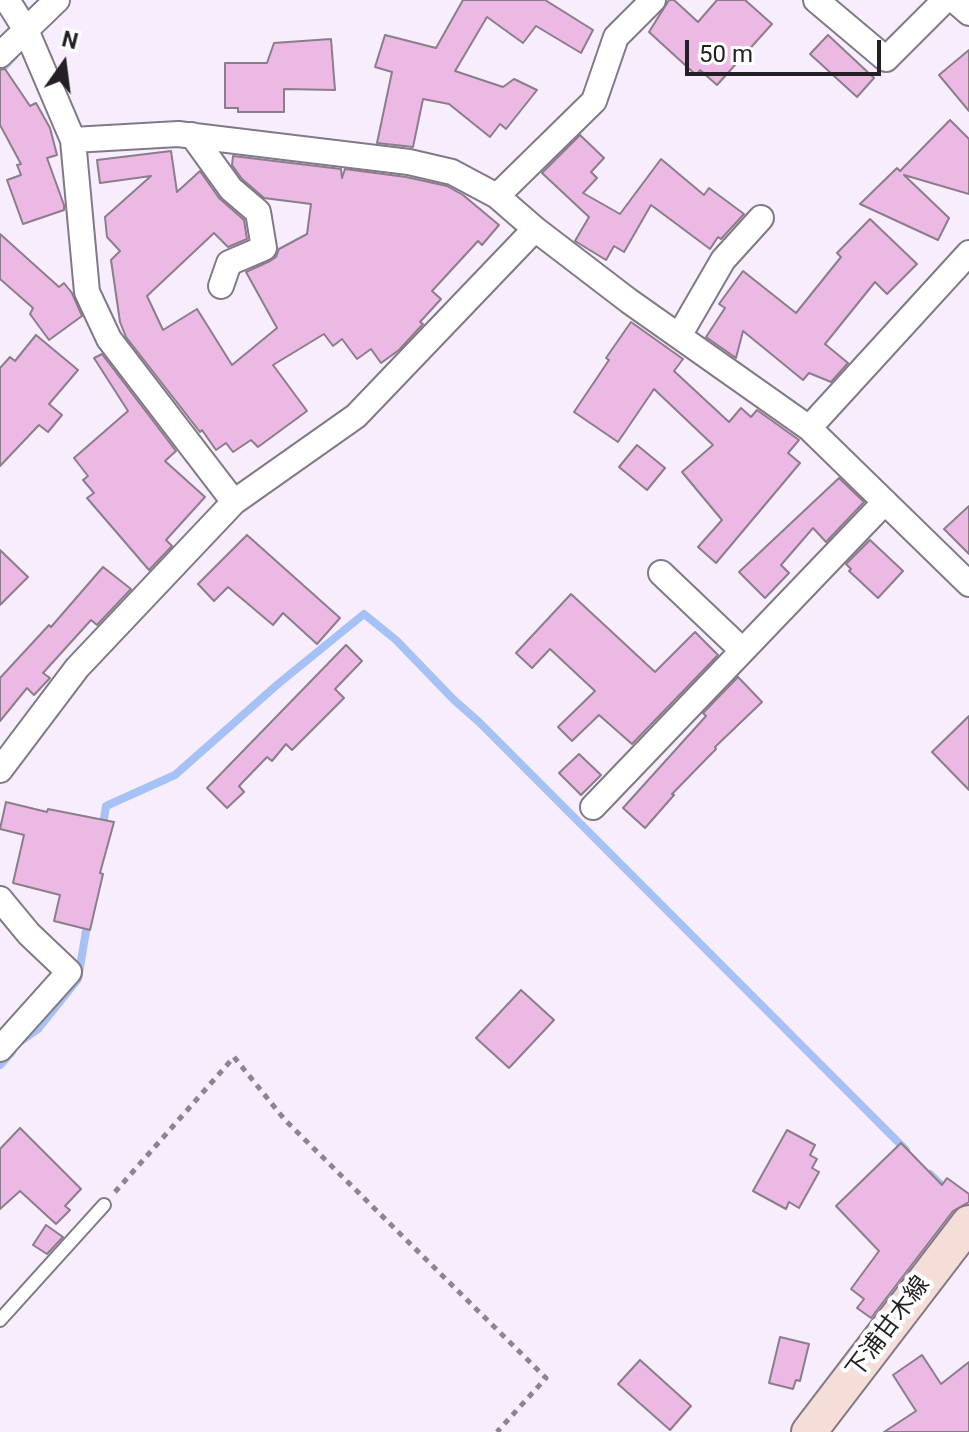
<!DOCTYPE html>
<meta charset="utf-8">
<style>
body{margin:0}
#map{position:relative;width:969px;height:1432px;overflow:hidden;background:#f7edfc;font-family:Roboto,sans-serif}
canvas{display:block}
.north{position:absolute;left:24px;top:24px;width:80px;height:80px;-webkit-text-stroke:6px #fff;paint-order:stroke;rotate:14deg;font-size:22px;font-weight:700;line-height:32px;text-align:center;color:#231f24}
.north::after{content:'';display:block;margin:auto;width:28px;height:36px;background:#231f24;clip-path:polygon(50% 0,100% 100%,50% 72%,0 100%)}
.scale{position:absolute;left:685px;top:40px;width:196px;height:36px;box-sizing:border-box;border:4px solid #231f24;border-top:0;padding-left:10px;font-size:24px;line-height:28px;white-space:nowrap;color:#231f24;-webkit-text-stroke:6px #fff;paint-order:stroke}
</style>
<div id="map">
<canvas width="969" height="1432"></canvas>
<div class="north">N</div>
<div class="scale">50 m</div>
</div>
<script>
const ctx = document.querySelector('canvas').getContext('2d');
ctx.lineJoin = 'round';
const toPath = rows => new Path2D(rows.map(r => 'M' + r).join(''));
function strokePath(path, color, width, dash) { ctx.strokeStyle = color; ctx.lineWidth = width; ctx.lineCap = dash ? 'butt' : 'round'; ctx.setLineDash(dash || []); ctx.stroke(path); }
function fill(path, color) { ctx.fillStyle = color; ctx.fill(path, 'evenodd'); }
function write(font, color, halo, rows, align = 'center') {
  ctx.font = font + ' Roboto,"Noto Sans JP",sans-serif'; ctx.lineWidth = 8; ctx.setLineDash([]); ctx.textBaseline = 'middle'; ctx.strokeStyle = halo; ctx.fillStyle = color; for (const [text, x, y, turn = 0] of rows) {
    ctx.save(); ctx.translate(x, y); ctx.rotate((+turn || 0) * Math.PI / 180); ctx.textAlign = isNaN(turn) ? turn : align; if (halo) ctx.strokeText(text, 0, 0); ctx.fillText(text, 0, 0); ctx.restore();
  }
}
const stream = toPath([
 [0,71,14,56],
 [102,831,106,806,175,775,278,684,364,614,396,640,454,700,479,722,906,1150],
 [21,1041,38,1029,78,979,88,919],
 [0,1065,12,1052],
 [930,1174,969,1212]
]);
const building = toPath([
 [463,0,545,0,593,30,581,53,536,26,523,43,487,17,455,71,503,87,514,79,537,90,506,129,500,124,490,137,449,104,423,99,413,147,377,143,392,72,375,67,385,35,436,48,463,0],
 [669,0,674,0,698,22,717,0,745,0,772,24,717,85,700,70,696,75,649,32,669,0],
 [828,35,874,78,857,97,810,54,828,35],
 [331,39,335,90,284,89,284,112,238,112,238,108,225,108,225,63,267,63,274,43,331,39],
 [969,50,969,111,939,75,969,50],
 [5,69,30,106,36,103,50,128,57,155,47,158,64,205,64,210,23,224,7,180,21,175,17,165,21,164,0,125,0,70,5,69],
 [950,120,969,139,969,194,904,175,949,218,938,240,860,204,897,168,900,171,950,120],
 [580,135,604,158,591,172,597,178,583,193,620,214,661,159,704,195,709,188,744,214,721,239,718,237,710,249,651,205,624,252,614,246,606,260,575,241,589,217,542,173,580,135],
 [171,151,177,192,200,171,219,198,244,220,247,239,228,247,214,233,147,296,163,330,197,309,232,365,277,328,246,272,270,261,276,257,279,249,307,234,311,204,264,198,242,179,232,165,233,156,341,169,342,178,345,169,406,177,447,186,463,195,499,225,482,245,478,241,432,291,441,299,420,322,423,324,399,350,381,363,371,349,357,359,342,339,333,346,324,334,273,365,307,411,258,447,251,440,233,452,226,443,216,450,202,430,200,432,126,337,120,322,111,260,120,251,107,237,105,217,151,176,100,183,97,160,171,151],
 [870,219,917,264,887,294,875,282,825,344,848,363,831,382,809,373,803,380,743,331,736,358,706,337,725,308,719,304,743,271,796,313,841,257,837,253,870,219],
 [0,234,59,287,64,283,72,293,82,316,49,340,30,314,33,308,0,279,0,234],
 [631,322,683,359,674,371,729,422,741,408,751,417,757,410,799,440,788,453,800,463,716,563,698,547,722,520,682,472,713,445,654,389,618,442,574,412,609,360,606,358,631,322],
 [36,335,78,370,49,404,62,415,48,432,39,425,0,466,0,368,10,357,15,361,36,335],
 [102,354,176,451,165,461,205,497,166,540,172,546,149,570,87,498,94,493,83,480,88,476,74,458,128,411,94,358,102,354],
 [637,445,665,468,647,490,619,467,637,445],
 [839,478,864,502,826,542,813,528,781,565,789,573,765,598,739,572,839,478],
 [969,506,969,554,944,529,969,506],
 [247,535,340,618,317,644,283,613,273,625,228,587,214,601,198,584,247,535],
 [870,540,903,571,878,598,849,571,851,569,846,564,870,540],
 [0,550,28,577,0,605,0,550],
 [103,567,131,589,97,625,91,620,43,673,50,678,34,695,27,688,0,721,0,678,49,625,51,627,103,567],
 [571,594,655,672,695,632,718,655,632,744,599,715,572,741,558,727,595,691,550,649,532,668,516,653,571,594],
 [346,645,362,661,335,689,344,698,292,750,286,744,272,761,267,757,239,786,244,792,227,808,207,788,346,645],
 [738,677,762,702,715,747,716,749,672,794,674,795,645,828,623,808,706,716,703,713,738,677],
 [969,716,969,790,932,752,969,716],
 [579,754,601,775,581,795,559,773,579,754],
 [6,802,47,812,48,809,114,822,100,873,103,874,90,930,54,921,60,895,13,883,24,835,0,829,6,802],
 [521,990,554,1020,509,1068,476,1038,521,990],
 [20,1128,81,1189,65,1206,70,1210,56,1224,20,1191,0,1209,0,1149,20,1128],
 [787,1130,815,1145,810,1155,817,1159,812,1168,819,1172,799,1208,789,1202,786,1209,753,1191,787,1130],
 [901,1143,942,1185,947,1178,969,1194,969,1202,953,1211,871,1318,857,1308,864,1299,851,1289,879,1251,836,1206,901,1143],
 [46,1225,63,1237,47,1254,33,1245,46,1225],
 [780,1337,809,1344,800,1381,796,1380,793,1389,769,1383,780,1337],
 [922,1355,941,1384,969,1362,969,1432,884,1432,916,1411,893,1375,922,1355],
 [640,1360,691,1406,670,1430,618,1384,640,1360]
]);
const path = toPath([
 [115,1192,234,1057,285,1120,546,1378,497,1432]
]);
const lane = toPath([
 [0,1320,104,1205]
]);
const street = toPath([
 [7,0,26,30,73,140,178,134,409,162,452,172,497,196,535,229,629,301,809,428,969,584],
 [816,0,886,59,945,0],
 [954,0,969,13],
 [0,55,57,0],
 [192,135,231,189,258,212,264,248,229,263,221,286],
 [73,140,87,292,109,339,234,502],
 [497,196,594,101,616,37,653,0],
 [679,336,723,260,761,218],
 [809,428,969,253],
 [661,573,742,650],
 [0,770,77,668,234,502,356,416,535,229],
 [593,807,885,502],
 [0,899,29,934,69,972,0,1049]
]);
const secondary = toPath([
 [809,1432,969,1223]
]);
const streetNames = [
 ["下浦甘木線",889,1328,-53]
];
strokePath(stream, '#a5c1f5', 8);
fill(building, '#ecb9e4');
strokePath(building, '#8b7d89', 2);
strokePath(lane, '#827986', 16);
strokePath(street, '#827986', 28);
strokePath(secondary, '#827986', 38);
strokePath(path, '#8c858f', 5, [6, 6]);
strokePath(lane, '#fff', 12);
strokePath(street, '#fff', 24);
strokePath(secondary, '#f4ded7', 34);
write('24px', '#231f24', '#fff', streetNames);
</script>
